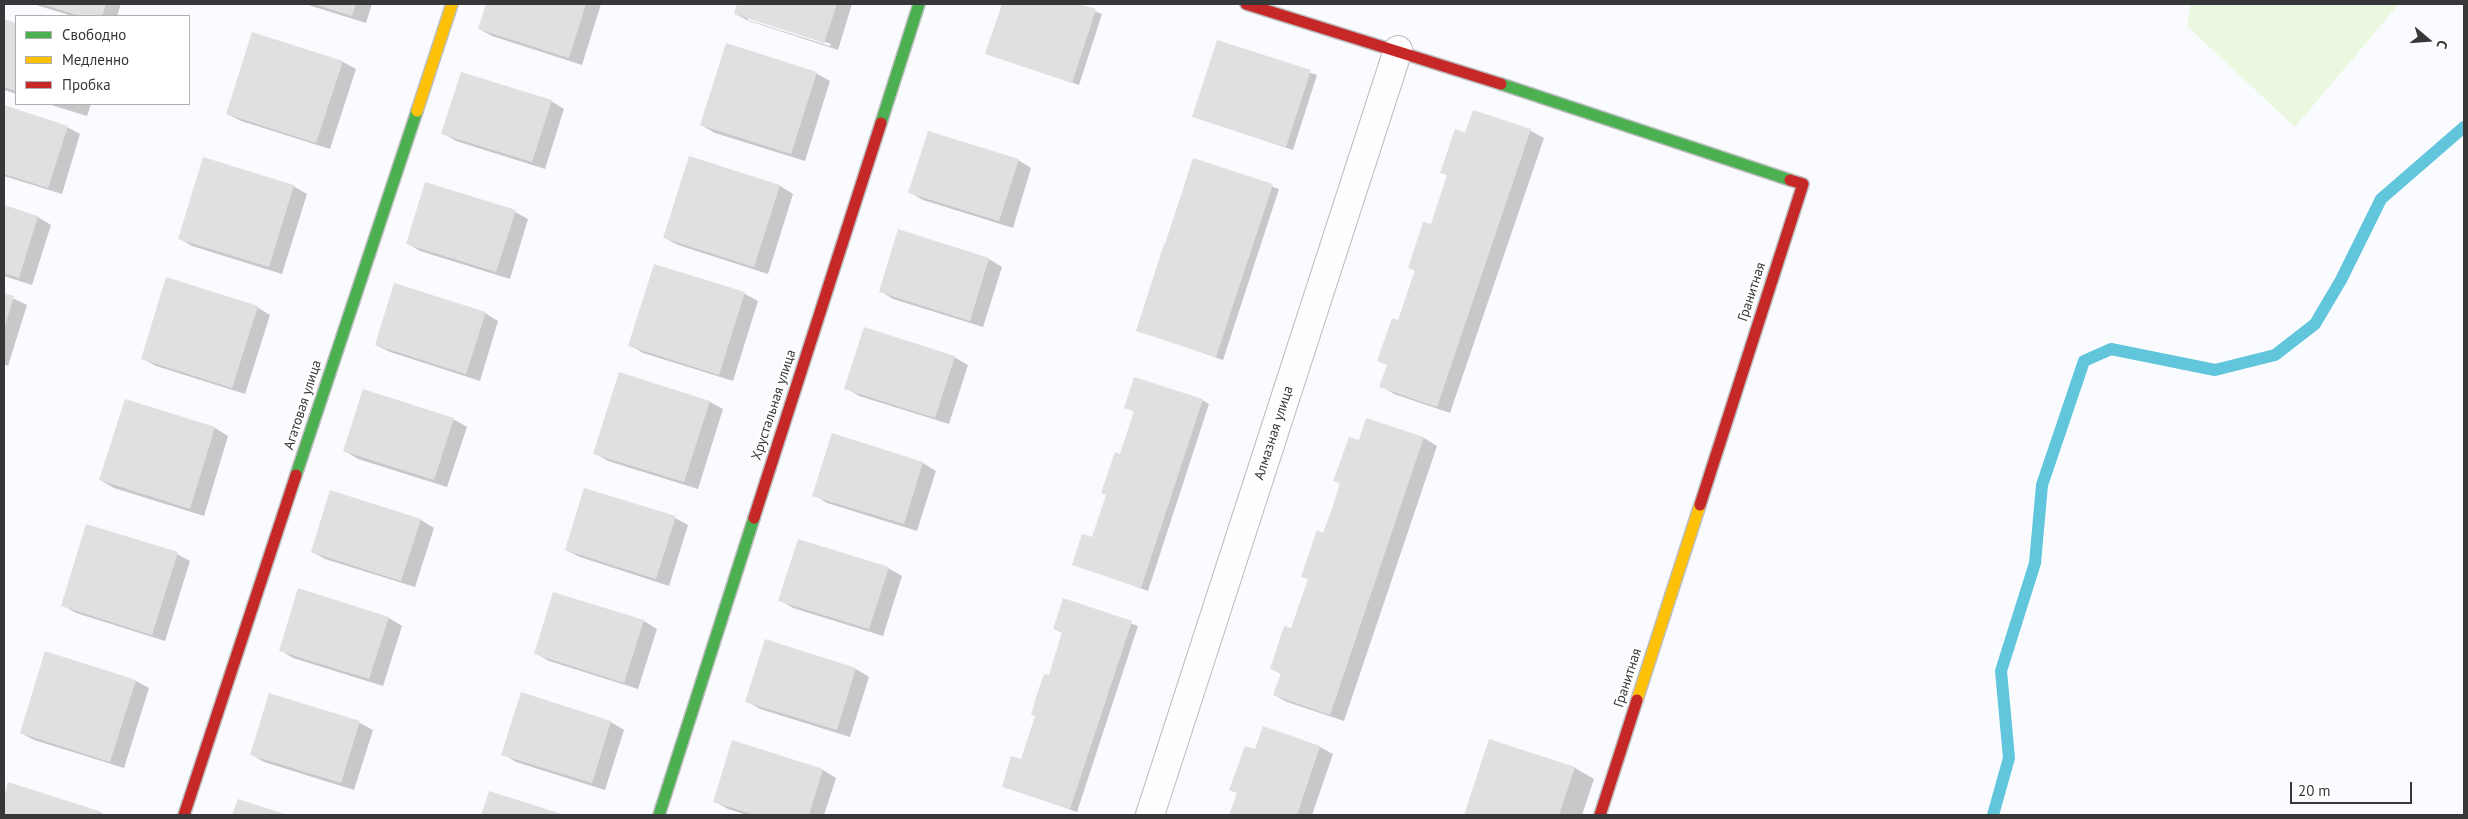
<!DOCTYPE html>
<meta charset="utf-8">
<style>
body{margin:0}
#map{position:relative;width:2468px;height:819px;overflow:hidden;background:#fafbfe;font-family:"PT Sans",sans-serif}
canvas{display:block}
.frame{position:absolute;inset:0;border:5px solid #363738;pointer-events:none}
.legend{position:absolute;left:15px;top:15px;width:175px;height:90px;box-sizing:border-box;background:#fff;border:1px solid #afafaf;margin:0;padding:6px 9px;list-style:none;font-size:15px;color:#363738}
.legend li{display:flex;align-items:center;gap:10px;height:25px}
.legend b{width:25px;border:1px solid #afafaf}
.north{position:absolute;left:2403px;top:15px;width:50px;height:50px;-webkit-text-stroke:4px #fff;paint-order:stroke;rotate:108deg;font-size:14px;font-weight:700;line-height:20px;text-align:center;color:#363738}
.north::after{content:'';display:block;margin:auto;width:18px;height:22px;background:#363738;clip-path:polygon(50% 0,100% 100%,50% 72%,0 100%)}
.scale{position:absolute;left:2290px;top:782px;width:122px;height:22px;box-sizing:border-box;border:2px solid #363738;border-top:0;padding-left:6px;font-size:15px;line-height:18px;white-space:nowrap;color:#363738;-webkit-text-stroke:4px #fff;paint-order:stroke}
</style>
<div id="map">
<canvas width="2468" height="819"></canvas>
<div class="frame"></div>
<ul class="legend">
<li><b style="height:6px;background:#4caf50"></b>Свободно</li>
<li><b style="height:6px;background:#ffc107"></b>Медленно</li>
<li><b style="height:6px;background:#c62828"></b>Пробка</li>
</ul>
<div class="north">С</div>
<div class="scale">20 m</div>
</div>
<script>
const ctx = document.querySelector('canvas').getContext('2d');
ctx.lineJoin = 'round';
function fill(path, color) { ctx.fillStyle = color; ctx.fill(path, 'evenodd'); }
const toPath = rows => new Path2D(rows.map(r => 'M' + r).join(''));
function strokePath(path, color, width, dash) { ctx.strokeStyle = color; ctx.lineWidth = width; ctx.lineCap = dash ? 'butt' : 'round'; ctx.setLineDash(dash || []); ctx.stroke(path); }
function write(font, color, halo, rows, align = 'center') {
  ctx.font = font + ' "PT Sans",sans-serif'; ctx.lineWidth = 4; ctx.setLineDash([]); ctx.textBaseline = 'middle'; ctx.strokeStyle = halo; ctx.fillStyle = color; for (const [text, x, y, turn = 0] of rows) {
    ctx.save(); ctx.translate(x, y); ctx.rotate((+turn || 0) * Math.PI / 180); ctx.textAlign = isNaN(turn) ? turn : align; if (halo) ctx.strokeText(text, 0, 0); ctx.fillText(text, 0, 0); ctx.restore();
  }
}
const green = toPath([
 [2191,4,2399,4,2295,127,2187,26]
]);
const shadow = toPath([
 [33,4,121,4,117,16,72,16],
 [305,4,372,4,366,23],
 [487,4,601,4,582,65,492,36,479,29],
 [738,4,852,4,838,50,749,21,735,14],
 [748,18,831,44,830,46,748,20],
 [1003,4,1075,4,1102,14,1079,85,987,54],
 [4,20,16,24,16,94,4,90],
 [1218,42,1317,75,1293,150,1194,117],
 [343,62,356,69,330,149,241,121,227,114],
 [816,73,830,81,805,161,715,133,701,125],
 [551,101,564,109,545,169,456,141,443,133],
 [48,104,91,104,87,116],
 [4,107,67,127,80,134,62,194,4,176],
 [1474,111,1531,131,1544,138,1450,413,1394,394,1381,386,1388,366,1378,360,1399,322,1416,271,1409,268,1431,226,1448,176,1442,172,1466,134],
 [690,158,780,186,793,194,768,274,678,245,665,238],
 [1194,159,1279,189,1223,360,1137,330],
 [1018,160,1031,168,1013,228,923,200,909,192],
 [293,186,307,194,282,274,192,246,179,238],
 [4,207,38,217,51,225,32,285,4,276],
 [515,212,528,219,510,279,420,251,407,243],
 [899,231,989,259,1002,267,983,327,893,299,880,291],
 [655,265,745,294,758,301,733,381,643,353,630,345],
 [4,294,27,305,8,366,4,364],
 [257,307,270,315,245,394,156,366,143,359],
 [485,313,498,321,480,381,390,352,376,345],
 [954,357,968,365,949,424,859,396,846,388],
 [620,373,710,402,723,409,698,489,608,461,595,453],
 [126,400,215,428,228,436,204,516,114,488,100,480],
 [1202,400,1209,404,1148,591,1074,564,1093,539,1121,455,1135,412,1125,407],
 [453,419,467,427,447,487,358,459,345,451],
 [1424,438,1437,446,1344,721,1287,702,1274,695,1281,674,1272,669,1292,630,1309,580,1303,576,1324,534,1341,484,1335,481,1360,442],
 [923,463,936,471,917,531,827,503,814,495],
 [675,518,688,525,669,586,580,557,566,550],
 [421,520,434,528,415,587,325,559,312,552],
 [177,554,190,561,165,641,76,613,62,605],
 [888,568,902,576,883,636,793,608,780,600],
 [299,590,389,618,402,626,383,686,293,658,280,650],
 [1063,600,1138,626,1077,812,1003,786,1022,761,1063,633,1054,629],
 [644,621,657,629,638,689,549,661,535,653],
 [856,669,869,677,850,737,760,709,747,701],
 [136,681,149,688,124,768,34,740,21,733],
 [270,694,360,723,373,730,354,790,264,762,251,754],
 [522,694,611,722,624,730,605,790,516,762,503,754],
 [1490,740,1575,768,1594,779,1582,815,1465,815],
 [733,742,823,770,836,778,824,815,747,815,728,809,714,801],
 [1320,747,1333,754,1312,815,1230,815,1238,793,1231,790,1256,751],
 [9,783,99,812,105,815,4,815,4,800],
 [490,792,563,815,482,815],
 [238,800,285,815,234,815]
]);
const stream = toPath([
 [1993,815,2009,758,2001,671,2035,563,2042,485,2084,361,2111,349,2215,370,2275,355,2315,324,2341,280,2381,199,2464,127]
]);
const building = toPath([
 [42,4,106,4,102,16,80,16],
 [314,4,356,4,352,16],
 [486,4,586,4,569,58,478,29],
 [737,4,837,4,824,43,734,14],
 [1002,4,1079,4,1096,9,1072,83,985,54],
 [4,19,16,23,16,91,4,87],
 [252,32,343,61,316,143,226,114],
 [1217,40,1311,70,1286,147,1192,117],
 [726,43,817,72,791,154,700,125],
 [461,72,552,100,532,162,441,134],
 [4,105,68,126,48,188,4,174],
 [1473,110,1531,129,1437,407,1379,387,1387,365,1377,361,1392,318,1398,320,1415,270,1408,268,1423,222,1431,224,1447,175,1440,173,1455,129,1465,133],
 [928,131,1019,159,999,221,908,193],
 [689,156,780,185,754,267,663,238],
 [203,157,294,185,269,267,178,239],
 [1193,158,1273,184,1216,357,1136,331,1164,244,1184,250,1165,244],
 [425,182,516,210,496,272,406,244],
 [4,205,38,216,19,278,4,273],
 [898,229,989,258,970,321,879,292],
 [654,264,745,292,719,375,628,346],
 [166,277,258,306,232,388,141,359],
 [394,283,486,312,466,374,375,345],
 [4,293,14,296,4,329],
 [864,327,955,356,935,418,844,389],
 [619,372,710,401,684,482,593,454],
 [1134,377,1203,399,1141,588,1072,565,1082,534,1092,537,1106,495,1101,493,1115,452,1120,454,1134,411,1124,408],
 [363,389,454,418,434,480,343,451],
 [125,399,215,427,190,509,99,480],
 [1366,418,1424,437,1330,715,1273,695,1281,673,1270,669,1284,626,1291,628,1308,579,1301,577,1317,530,1323,533,1332,509,1340,483,1333,481,1349,437,1359,440],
 [832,433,923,462,904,524,812,496],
 [584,488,676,516,656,579,565,550],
 [330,490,421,519,401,581,311,552],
 [86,524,178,552,152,635,61,606],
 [798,539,889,567,869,629,778,601],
 [298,588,389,617,369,679,279,651],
 [553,592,644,620,624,683,534,654],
 [1063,598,1132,621,1070,809,1002,787,1011,756,1021,759,1035,716,1031,715,1037,694,1044,674,1049,675,1062,632,1053,629],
 [765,639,856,668,837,730,745,702],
 [45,651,136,680,110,762,20,733],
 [521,692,611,721,592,783,501,755],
 [269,693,360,721,341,783,250,755],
 [1263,726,1320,746,1297,815,1229,815,1237,793,1229,790,1245,746,1255,749],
 [1489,739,1575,767,1559,815,1464,815],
 [732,740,823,769,809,815,755,815,713,802],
 [8,782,99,811,98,815,4,815,4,796],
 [489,791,565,815,481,815],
 [238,799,288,815,232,815]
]);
const street = toPath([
 [1150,815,1398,50]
]);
const fast = toPath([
 [1501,84,1790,180],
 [881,123,919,4],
 [296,475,417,111],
 [659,815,754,518]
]);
const slow = toPath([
 [417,111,452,4],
 [1637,700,1700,505]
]);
const jam = toPath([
 [1246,4,1501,84],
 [1700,505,1803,184,1790,180],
 [754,518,881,123],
 [184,815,296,475],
 [1600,815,1637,700]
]);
const streetNames = [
 ["Гранитная",1752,292,-72],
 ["Агатовая улица",303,405,-72],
 ["Хрустальная улица",774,405,-72],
 ["Алмазная улица",1274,433,-72],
 ["Гранитная",1628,678,-72]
];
fill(green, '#e9f8de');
fill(shadow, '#0003');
strokePath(stream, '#61c5dc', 12);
fill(building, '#e0e0e1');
strokePath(street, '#bcbdbf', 30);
strokePath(fast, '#bcbdbf', 14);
strokePath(slow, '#bcbdbf', 14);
strokePath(jam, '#bcbdbf', 14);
strokePath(street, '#fefeff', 28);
strokePath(fast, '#4caf50', 11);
strokePath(slow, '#ffc107', 11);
strokePath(jam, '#c62828', 11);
write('14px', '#363738', '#fff', streetNames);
</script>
